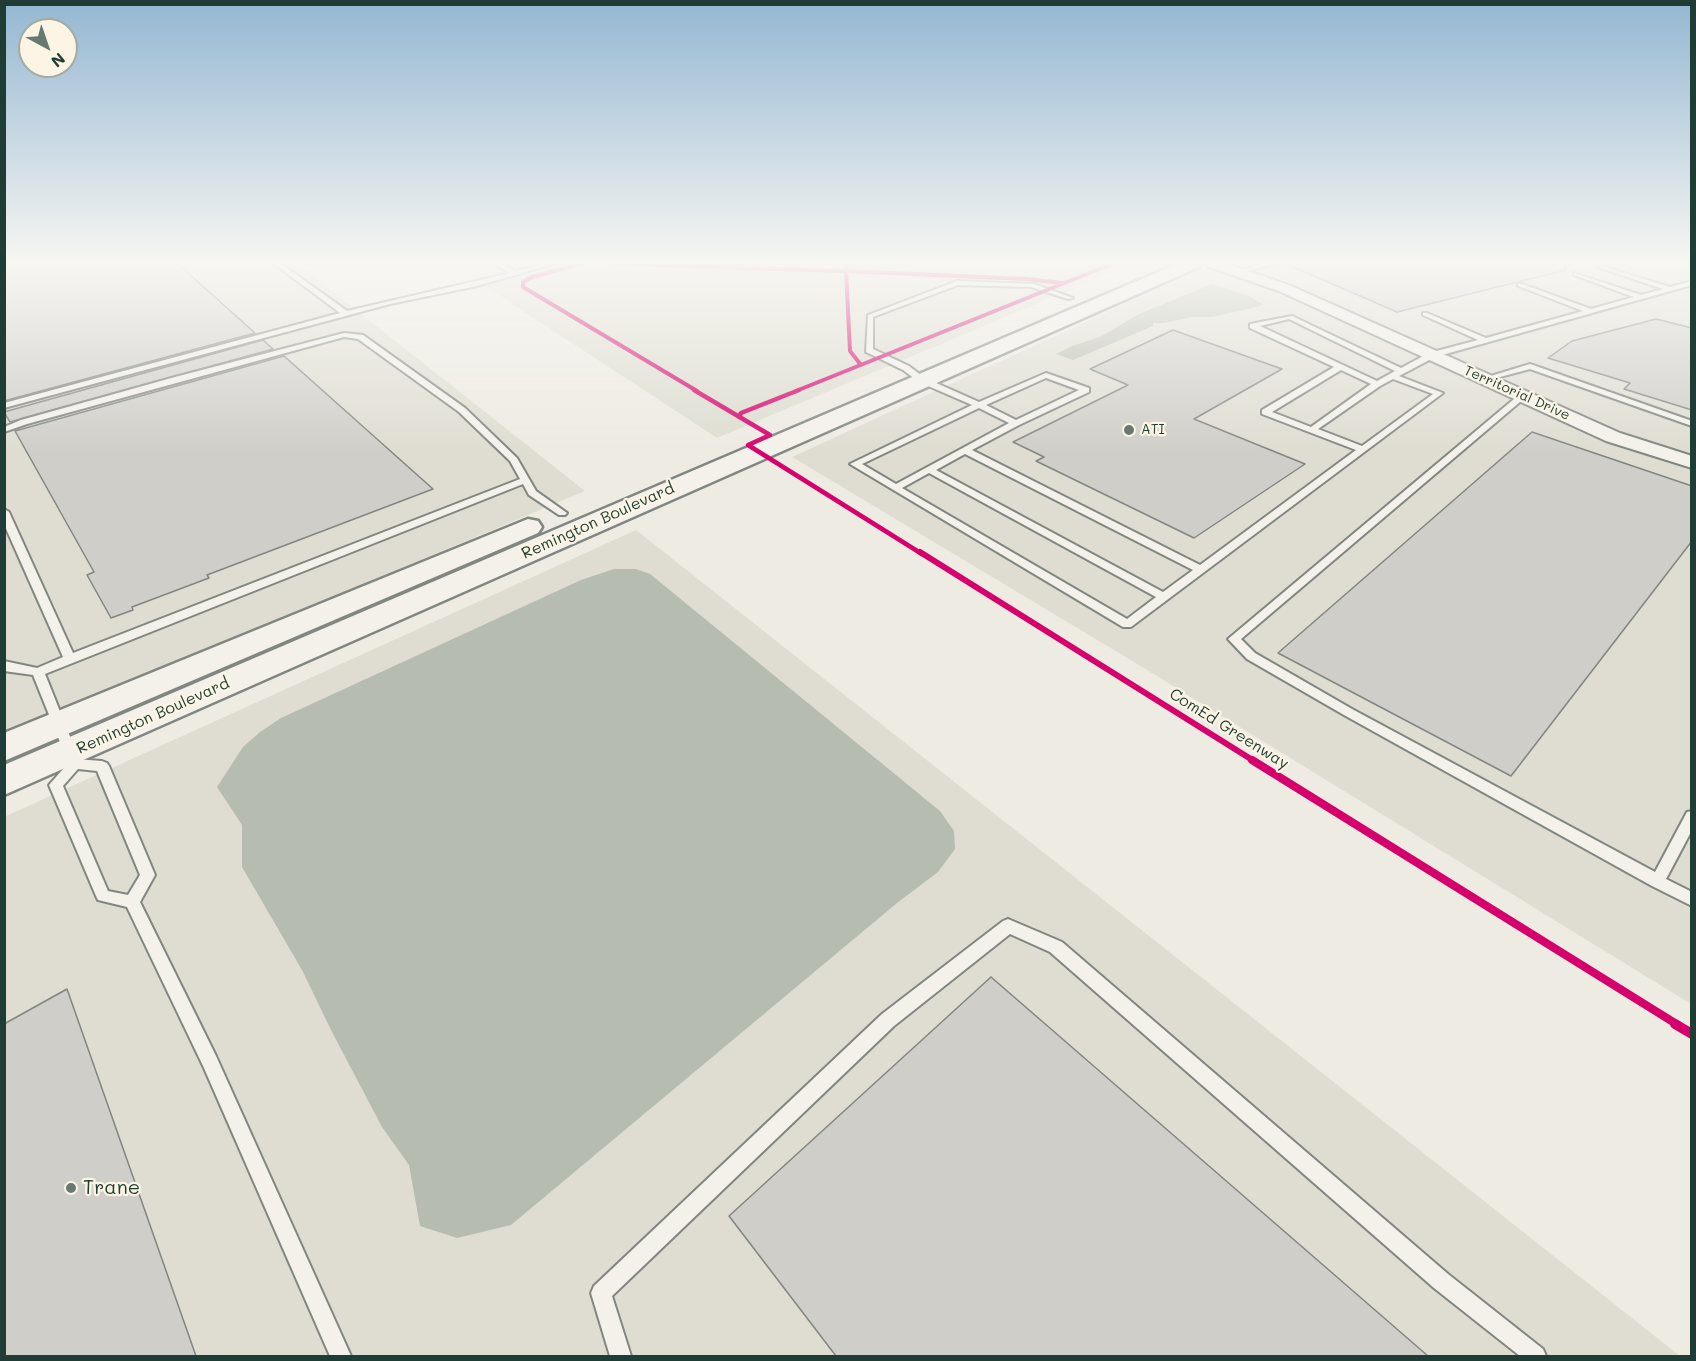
<!DOCTYPE html>
<style>
body{margin:0}
#map{position:relative;width:1696px;height:1361px;overflow:hidden;background:#eeebe3;font-family:Mali,sans-serif}
canvas{display:block}
.frame{position:absolute;inset:0;border:6px solid #1f3d34;pointer-events:none}
.north{position:absolute;left:18px;top:18px;width:60px;height:60px;box-sizing:border-box;background:#fcf5e5;border:2px solid #a4ab9e;border-radius:50%;rotate:140deg;font-size:16px;font-weight:700;line-height:24px;text-align:center;color:#1f3d34}
.north::after{content:'';display:block;margin:auto;width:21px;height:27px;background:#677a71;clip-path:polygon(50% 0,100% 100%,50% 72%,0 100%)}
</style>
<div id="map">
<canvas width="1696" height="1361"></canvas>
<div class="frame"></div>
<div class="north">N</div>
</div>
<script>
const ctx = document.querySelector('canvas').getContext('2d');
ctx.lineJoin = 'round';
function fill(path, color) { ctx.fillStyle = color; ctx.fill(path, 'evenodd'); }
const toPath = rows => new Path2D(rows.map(r => 'M' + r).join(''));
function strokePath(path, color, width, dash) { ctx.strokeStyle = color; ctx.lineWidth = width; ctx.lineCap = dash ? 'butt' : 'round'; ctx.setLineDash(dash || []); ctx.stroke(path); }
function write(font, color, halo, rows, align = 'center') {
  ctx.font = font + ' Mali,sans-serif'; ctx.lineWidth = 4.5; ctx.setLineDash([]); ctx.textBaseline = 'middle'; ctx.strokeStyle = halo; ctx.fillStyle = color; for (const [text, x, y, turn = 0] of rows) {
    ctx.save(); ctx.translate(x, y); ctx.rotate((+turn || 0) * Math.PI / 180); ctx.textAlign = isNaN(turn) ? turn : align; if (halo) ctx.strokeText(text, 0, 0); ctx.fillText(text, 0, 0); ctx.restore();
  }
}
const built = toPath([
 [5,263,297,263,585,491,5,735],
 [1214,263,1691,263,1691,1004,1134,662,792,457],
 [636,530,1680,1356,5,1356,4,817]
]);
const green = toPath([
 [569,263,1134,263,717,438,485,286]
]);
const water = toPath([
 [1212,284,1249,296,1264,305,1213,317,1192,317,1164,323,1153,323,1153,326,1073,360,1056,354,1072,346,1100,337,1139,314],
 [614,569,636,569,650,574,940,811,954,831,955,849,938,872,897,903,511,1225,457,1238,420,1226,409,1165,382,1127,332,1032,302,970,242,867,242,825,217,787,243,747,260,732,281,718,581,580]
]);
const building = toPath([
 [4,263,177,263,255,333,4,401,4,263],
 [1284,263,1565,263,1566,270,1397,312,1284,263],
 [1656,319,1692,328,1692,410,1624,389,1630,383,1548,358,1572,341,1656,319],
 [1173,330,1282,369,1194,419,1305,464,1194,538,1036,461,1044,457,1013,442,1128,385,1090,369,1173,330],
 [263,340,273,349,10,422,4,412,263,340],
 [284,356,433,489,207,575,209,578,132,607,133,610,111,618,87,575,94,572,15,431,284,356],
 [1532,432,1692,486,1692,541,1511,776,1278,653,1532,432],
 [991,977,1428,1356,836,1356,729,1216,991,977],
 [67,989,196,1356,4,1356,4,1024,67,989]
]);
const lane = toPath([
 [273,263,280,263,347,311,510,273,497,266,496,265,499,263,511,263,505,266,516,271,548,263,557,263,477,286,390,304,4,408,4,403,340,313,273,263],
 [1267,263,1277,263,1240,273,1237,271,1267,263],
 [1598,265,1670,287,1692,281,1692,285,1435,357,1399,376,1443,393,1131,627,1123,627,850,464,972,405,919,382,903,370,866,352,868,315,957,281,1034,284,1073,298,1068,299,1031,287,958,285,873,317,873,349,909,366,925,378,979,402,1046,373,1089,388,1089,392,1019,425,972,450,1200,565,1356,450,1262,414,1262,410,1334,367,1250,328,1250,324,1292,316,1401,368,1429,353,1478,340,1423,315,1423,313,1427,313,1486,338,1583,311,1518,286,1518,284,1522,284,1591,309,1634,297,1574,275,1574,273,1641,295,1663,289,1598,267,1598,265],
 [1289,319,1395,371,1377,381,1260,326,1289,319],
 [1341,370,1371,384,1311,427,1272,412,1341,370],
 [1046,378,1079,390,1016,420,986,405,1046,378],
 [1393,379,1433,394,1362,446,1318,429,1380,386,1393,379],
 [979,408,1009,423,896,484,862,464,979,408],
 [965,454,1193,570,1163,592,936,470,965,454],
 [929,473,1156,597,1127,619,902,488,929,473],
 [344,333,363,335,465,408,517,458,536,491,567,513,565,515,559,515,529,495,523,484,45,674,77,754,76,757,71,759,66,757,33,675,4,671,4,661,37,668,63,657,4,524,4,509,9,512,73,653,520,479,510,461,459,412,358,339,344,337,27,424,4,432,4,427,21,420,175,377,344,333],
 [1530,364,1692,421,1692,426,1530,369,1485,381,1481,379,1530,364],
 [1520,394,1527,396,1241,639,1255,653,1352,709,1655,872,1687,812,1692,811,1692,830,1666,879,1692,892,1692,906,1652,886,1344,715,1247,659,1228,639,1520,394],
 [75,759,102,761,107,763,109,766,155,875,140,902,216,1056,351,1356,330,1356,204,1068,127,907,98,900,96,896,49,785,70,761,75,759],
 [78,769,97,771,140,875,128,895,108,891,63,786,78,769],
 [1008,919,1062,942,1448,1274,1543,1349,1546,1356,1520,1356,1434,1288,1050,952,1010,934,894,1026,612,1296,631,1356,610,1356,591,1293,594,1286,882,1014,1003,921,1008,919]
]);
const street = toPath([
 [1205,263,1224,263,1289,285,1620,433,1692,456,1692,468,1606,441,1279,291,1207,266,1205,263]
]);
const secondary = toPath([
 [1179,263,1202,263,1199,267,4,795,4,765,1179,263],
 [528,519,538,521,542,527,538,533,4,761,4,733,528,519]
]);
const cyclewayFar4 = toPath([
 [583,263,532,277,523,282,523,287,697,391],
 [610,263,740,268,742,263],
 [740,268,846,271,846,263],
 [861,365,850,351,846,271,1027,279,1062,283],
 [796,391,1114,263]
]);
const cyclewayFar3 = toPath([
 [694,390,770,435,748,445,922,554],
 [739,417,741,413,799,390]
]);
const cyclewayFar2 = toPath([
 [920,552,1254,761]
]);
const cyclewayFar1 = toPath([
 [1252,760,1678,1025]
]);
const cycleway = toPath([
 [1675,1024,1692,1034]
]);
const markers = [
 [1129,430,6,"#677a71"],
 [71,1188,6,"#677a71"]
];
const farStreetnames = [
 ["Territorial Drive",1517,393,24]
];
const farPoinames = [
 ["ATI",1141,430]
];
const streetNames = [
 ["Remington Boulevard",598,521,-24],
 ["Remington Boulevard",153,716,-24],
 ["ComEd Greenway",1229,729,32]
];
const nearPoinames = [
 ["Trane",83,1188]
];
fill(built, '#dfddd2');
fill(green, '#deddd1');
fill(water, '#b7bcb1');
fill(building, '#cfcec9');
strokePath(building, '#828681', 1.5);
strokePath(lane, '#828681', 4);
strokePath(street, '#828681', 4);
strokePath(secondary, '#828681', 5);
fill(lane, '#f4f1eb');
fill(street, '#f4f1eb');
fill(secondary, '#f4f1eb');
strokePath(cyclewayFar4, '#d6006c', 4);
strokePath(cyclewayFar3, '#d6006c', 4.5);
strokePath(cyclewayFar2, '#d6006c', 6);
strokePath(cyclewayFar1, '#d6006c', 8);
strokePath(cycleway, '#d6006c', 10);
const sky = ctx.createLinearGradient(0, 0, 0, 453);
sky.addColorStop(0, '#94b7d2');
sky.addColorStop(0.58, '#f7f6f2');
sky.addColorStop(1, '#f7f6f200');
ctx.fillStyle = sky;
ctx.fillRect(0, 0, 1696, 453);
for (const [x, y, r, color] of markers) { const dot = new Path2D(); dot.arc(x, y, r, 0, 2 * Math.PI); ctx.fillStyle = color; ctx.fill(dot); strokePath(dot, '#fcf5e5', 2); }
write('14px', '#1f3d34', '#fcf5e5', farStreetnames);
write('14px', '#1f3d34', '#fcf5e5', farPoinames, 'left');
write('16px', '#1f3d34', '#fcf5e5', streetNames);
write('20px', '#1f3d34', '#fcf5e5', nearPoinames, 'left');
</script>
